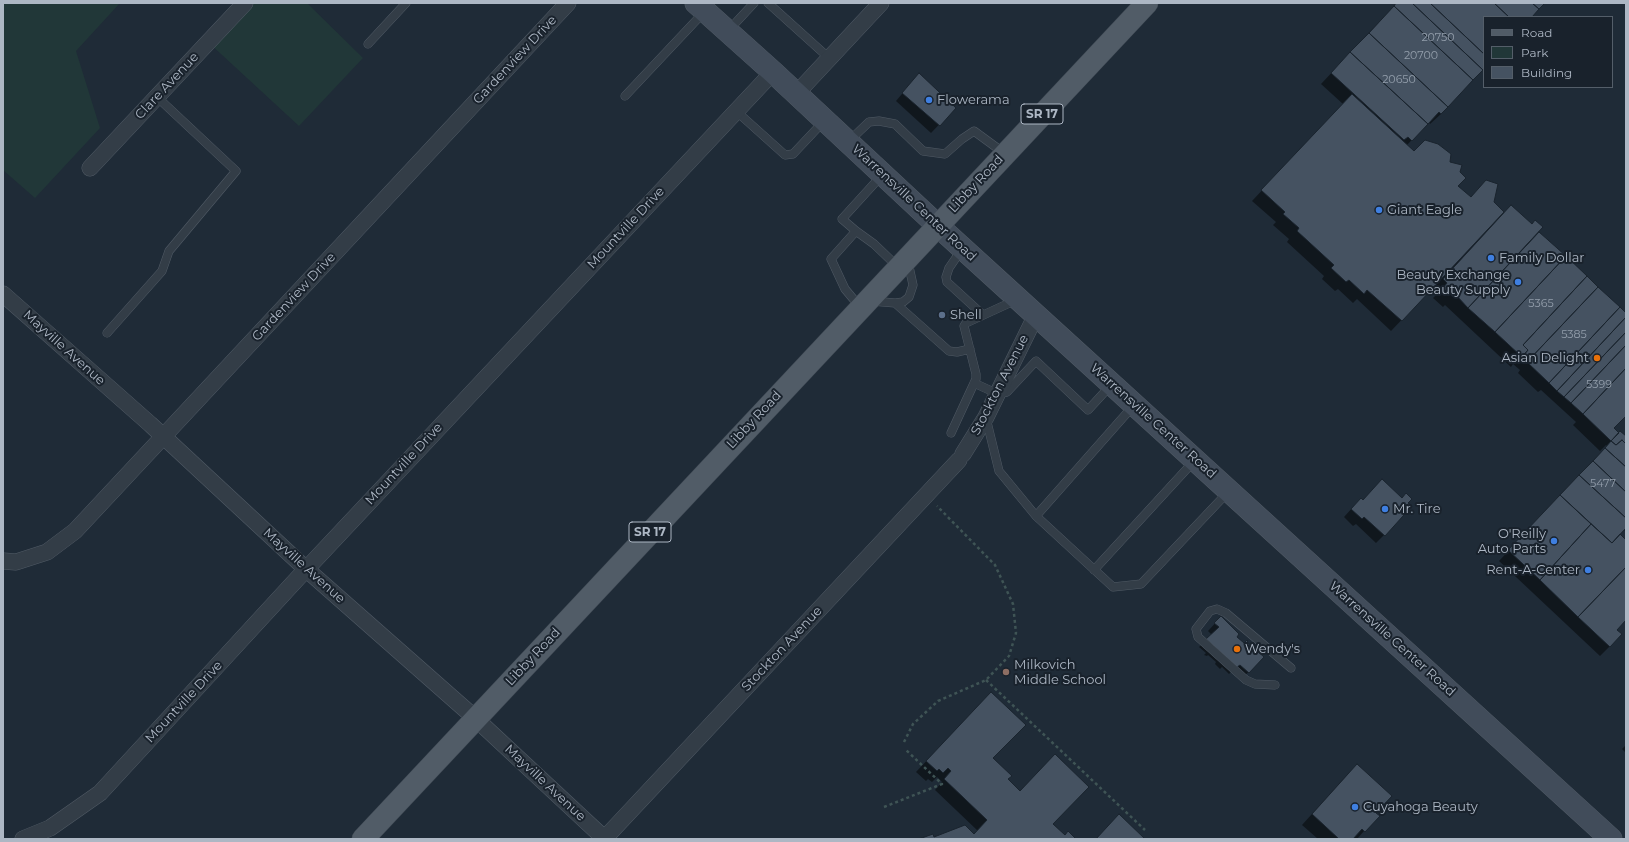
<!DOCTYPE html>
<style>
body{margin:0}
#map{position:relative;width:1629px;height:842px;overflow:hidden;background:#1f2b37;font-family:Montserrat,sans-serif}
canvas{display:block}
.frame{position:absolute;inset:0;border:4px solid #adb7c4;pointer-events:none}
.legend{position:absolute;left:1483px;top:16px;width:130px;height:72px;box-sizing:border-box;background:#19222c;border:1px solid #545e69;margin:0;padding:5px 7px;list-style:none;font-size:12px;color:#adb7c4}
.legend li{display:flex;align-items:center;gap:8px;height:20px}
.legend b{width:20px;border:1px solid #545e69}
</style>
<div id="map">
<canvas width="1629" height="842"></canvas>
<div class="frame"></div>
<ul class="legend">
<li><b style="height:5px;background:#515c67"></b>Road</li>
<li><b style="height:11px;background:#213738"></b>Park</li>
<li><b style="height:11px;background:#455261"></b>Building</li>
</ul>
</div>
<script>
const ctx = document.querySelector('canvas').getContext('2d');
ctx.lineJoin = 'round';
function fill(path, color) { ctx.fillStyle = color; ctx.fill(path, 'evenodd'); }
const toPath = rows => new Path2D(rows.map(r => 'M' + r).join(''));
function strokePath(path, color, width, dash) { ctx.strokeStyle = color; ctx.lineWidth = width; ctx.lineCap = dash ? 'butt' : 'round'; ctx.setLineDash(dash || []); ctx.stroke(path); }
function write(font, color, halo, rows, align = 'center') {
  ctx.font = font + ' Montserrat,sans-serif'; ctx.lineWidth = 4; ctx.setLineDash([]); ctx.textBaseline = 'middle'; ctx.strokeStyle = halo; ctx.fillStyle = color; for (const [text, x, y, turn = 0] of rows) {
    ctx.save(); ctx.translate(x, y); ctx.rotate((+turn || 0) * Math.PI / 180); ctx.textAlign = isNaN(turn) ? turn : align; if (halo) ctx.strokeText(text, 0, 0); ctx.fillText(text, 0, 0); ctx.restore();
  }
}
const green = toPath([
 [3,3,120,3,76,51,100,128,35,198,3,170],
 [245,3,307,3,363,58,299,126,208,42]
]);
const shadow = toPath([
 [1397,3,1544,3,1530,17,1484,17,1484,67,1441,114,1430,124,1429,122,1407,145,1414,152,1448,162,1457,186,1470,198,1493,202,1504,213,1537,232,1626,314,1626,415,1613,428,1619,434,1626,437,1626,532,1624,530,1619,535,1626,541,1626,619,1616,630,1610,646,1600,656,1499,561,1607,446,1606,445,1600,451,1573,425,1576,422,1541,390,1538,392,1518,373,1520,370,1513,364,1511,367,1445,305,1443,307,1433,298,1438,293,1432,288,1391,331,1357,299,1353,303,1338,289,1335,291,1322,279,1324,276,1287,242,1289,239,1273,225,1276,222,1252,201,1343,104,1321,84],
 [912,82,955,108,931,133,896,101],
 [1363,501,1407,503,1384,535,1376,543,1356,524,1353,526,1344,517,1353,507],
 [1220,618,1236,637,1244,644,1246,642,1262,657,1241,680,1231,672,1229,674,1222,667,1220,669,1215,664,1216,662,1208,655,1207,656,1204,655,1206,653,1199,647,1212,635,1208,631],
 [981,703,992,758,1007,779,1052,824,1065,836,1075,839,922,839,974,835,978,831,935,790,942,782,937,777,932,782,928,779,926,781,916,772],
 [1626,745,1626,753,1622,749],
 [1347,775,1375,813,1364,831,1357,839,1318,839,1302,825]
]);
const building = toPath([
 [1396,3,1412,3,1483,70,1473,80,1394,6,1396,3],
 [1412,3,1430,3,1484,54,1484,68,1483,70,1412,3],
 [1430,3,1494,3,1509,17,1484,17,1484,54,1430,3],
 [1494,3,1532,3,1539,9,1532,17,1509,17,1494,3],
 [1532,3,1545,3,1539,9,1532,3],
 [1394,6,1473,80,1448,107,1369,33,1394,6],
 [1369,33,1448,107,1441,114,1439,112,1428,124,1350,52,1369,33],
 [1350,52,1428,124,1412,141,1408,137,1404,140,1331,73,1350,52],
 [919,73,956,108,940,126,902,93,919,73],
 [1352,94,1414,151,1425,140,1438,144,1451,154,1450,162,1462,165,1460,172,1466,178,1458,186,1471,197,1486,180,1498,184,1494,202,1504,212,1402,321,1367,290,1364,294,1349,280,1346,282,1331,268,1334,265,1297,231,1299,228,1283,214,1285,212,1261,190,1352,94],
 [1511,205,1532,224,1535,220,1543,227,1468,308,1456,295,1453,297,1443,288,1447,283,1443,279,1511,205],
 [1539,232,1566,256,1495,332,1468,308,1539,232],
 [1566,256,1587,276,1523,345,1528,350,1522,357,1495,332,1566,256],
 [1587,276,1598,287,1527,362,1522,357,1528,350,1523,345,1587,276],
 [1598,287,1620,307,1549,383,1527,362,1598,287],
 [1620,307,1626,313,1626,317,1557,391,1549,383,1620,307],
 [1626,317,1626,332,1564,397,1557,391,1626,317],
 [1626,332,1626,345,1571,403,1564,397,1626,332],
 [1626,345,1626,368,1583,414,1571,403,1626,345],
 [1626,368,1626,416,1614,428,1619,433,1611,441,1583,414,1626,368],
 [1620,431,1626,436,1626,444,1622,440,1616,445,1611,441,1620,431],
 [1622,440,1626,444,1626,467,1605,448,1611,441,1616,445,1622,440],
 [1605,448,1626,467,1626,492,1593,461,1605,448],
 [1593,461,1626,492,1626,518,1579,475,1593,461],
 [1579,475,1626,518,1626,528,1612,543,1560,495,1579,475],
 [1382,479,1402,498,1406,493,1412,499,1408,503,1412,506,1385,536,1364,517,1362,519,1351,509,1361,498,1363,500,1382,479],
 [1560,495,1591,524,1540,580,1508,550,1560,495],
 [1591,524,1612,543,1620,534,1626,540,1626,567,1578,617,1540,580,1591,524],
 [1626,567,1626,620,1617,630,1622,634,1610,647,1578,617,1626,567],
 [1221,616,1239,634,1237,637,1244,643,1247,640,1248,641,1247,642,1264,657,1249,673,1240,665,1237,667,1216,648,1215,650,1211,646,1213,645,1206,639,1219,627,1214,623,1221,616],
 [991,692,1026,725,993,758,1012,776,1008,779,1020,791,1055,754,1089,787,1053,824,1065,835,1068,831,1076,839,919,839,933,834,934,837,965,825,974,834,987,820,944,779,951,771,948,768,943,773,939,769,937,771,926,761,991,692],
 [1357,764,1392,796,1376,813,1380,816,1365,832,1362,829,1353,839,1339,839,1312,814,1357,764],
 [1119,814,1145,839,1096,839,1119,814]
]);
const path = toPath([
 [986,680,1145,830],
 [904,742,913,724,938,701,986,680,1009,656,1016,633,1013,604,995,565,937,506],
 [884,807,942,784,906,750]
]);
const service = toPath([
 [768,3,829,58],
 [728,31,754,3],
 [368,44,406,3],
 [625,96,704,12],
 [736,111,785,155,793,154,824,121],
 [848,142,869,122,879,121,895,124,923,151,945,154,962,139,974,131,1004,153],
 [856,231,842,219,882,175],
 [962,249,949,268,946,277,947,282,983,315],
 [871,301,895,303,903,302,909,297,913,285,908,262],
 [895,303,949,351,957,352,970,349],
 [860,307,845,289,831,259,856,231,874,244,898,267],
 [107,333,162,271,169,251,236,171,157,97],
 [974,383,998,394,1007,392,1036,361,1088,410,1111,385],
 [986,418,999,471,1036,516,1113,587,1141,584,1228,492],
 [951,433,976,379,976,374,964,326,966,323,1016,300],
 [1036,516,1134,405],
 [1094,570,1195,460],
 [1275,685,1255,684,1246,680,1198,637,1196,629,1210,611,1217,609,1226,613,1291,668]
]);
const minor = toPath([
 [796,94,881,3],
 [90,168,245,3],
 [3,294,150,424,306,569,475,718,605,839],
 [963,454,986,417,1036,315],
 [3,561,16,562,47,552,75,531,568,3],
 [23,839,50,828,100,793,297,579,773,72],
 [604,839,959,460]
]);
const secondary = toPath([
 [696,3,773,72,937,225,1611,839]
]);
const primary = toPath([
 [363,839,1147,3]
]);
const markers = [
 [929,100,4,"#3f7fe0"],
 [1379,210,4,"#3f7fe0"],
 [1491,258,4,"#3f7fe0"],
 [1518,282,4,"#3f7fe0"],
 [942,315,4,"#5c6f8a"],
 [1597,358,4,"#e8710a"],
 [1385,509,4,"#3f7fe0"],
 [1554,541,4,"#3f7fe0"],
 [1588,570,4,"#3f7fe0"],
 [1237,649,4,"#e8710a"],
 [1006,672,4,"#8d6e63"],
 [1355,807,4,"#3f7fe0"]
];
const numberNames = [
 ["20750",1438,38],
 ["20700",1421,56],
 ["20650",1399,80],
 ["5365",1541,304],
 ["5385",1574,335],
 ["5399",1599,385],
 ["5477",1603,484]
];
const shields = [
 [1042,114,42],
 [650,532,42]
];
const shieldNames = [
 ["SR 17",1042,114],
 ["SR 17",650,532]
];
const streetNames = [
 ["Gardenview Drive",515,60,-47],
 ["Clare Avenue",167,86,-47],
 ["Libby Road",976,184,-47],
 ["Warrensville Center Road",914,203,43],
 ["Mountville Drive",626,228,-47],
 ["Gardenview Drive",294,297,-47],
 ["Mayville Avenue",64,348,42],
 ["Stockton Avenue",1000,385,-63],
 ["Libby Road",754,420,-47],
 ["Warrensville Center Road",1153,421,42],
 ["Mountville Drive",404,464,-47],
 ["Mayville Avenue",304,566,42],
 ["Warrensville Center Road",1392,639,42],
 ["Stockton Avenue",782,649,-47],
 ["Libby Road",533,657,-47],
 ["Mountville Drive",184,702,-47],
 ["Mayville Avenue",545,783,43]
];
const poiNames = [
 ["Flowerama",937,100],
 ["Giant Eagle",1387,210],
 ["Family Dollar",1499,258],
 ["Beauty Exchange",1510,275,"right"],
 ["Beauty Supply",1510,290,"right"],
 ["Shell",950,315],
 ["Asian Delight",1589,358,"right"],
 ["Mr. Tire",1393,509],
 ["O'Reilly",1546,534,"right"],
 ["Auto Parts",1546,549,"right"],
 ["Rent-A-Center",1580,570,"right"],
 ["Wendy's",1245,649],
 ["Milkovich",1014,665],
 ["Middle School",1014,680],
 ["Cuyahoga Beauty",1363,807]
];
fill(green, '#213738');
fill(shadow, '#0007');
fill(building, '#455261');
strokePath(building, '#1a242e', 1);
strokePath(service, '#505a65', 9);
strokePath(minor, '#505a65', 17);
strokePath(secondary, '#505a65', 23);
strokePath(primary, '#3c4651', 23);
strokePath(path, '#3f5455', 2.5, [3, 3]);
strokePath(service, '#333d47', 8);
strokePath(minor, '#333d47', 16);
strokePath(secondary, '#414c5a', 22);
strokePath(primary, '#515c67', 22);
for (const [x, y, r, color] of markers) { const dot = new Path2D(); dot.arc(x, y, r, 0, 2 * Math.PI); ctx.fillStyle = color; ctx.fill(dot); strokePath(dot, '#19222c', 1.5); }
write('11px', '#939eab', null, numberNames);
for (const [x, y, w] of shields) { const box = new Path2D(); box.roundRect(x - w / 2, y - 10, w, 20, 3); ctx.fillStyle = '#19222c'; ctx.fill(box); strokePath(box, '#adb7c4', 1); }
write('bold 12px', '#adb7c4', null, shieldNames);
write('13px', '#adb7c4', '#19222c', streetNames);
write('13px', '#adb7c4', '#19222c', poiNames, 'left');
</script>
